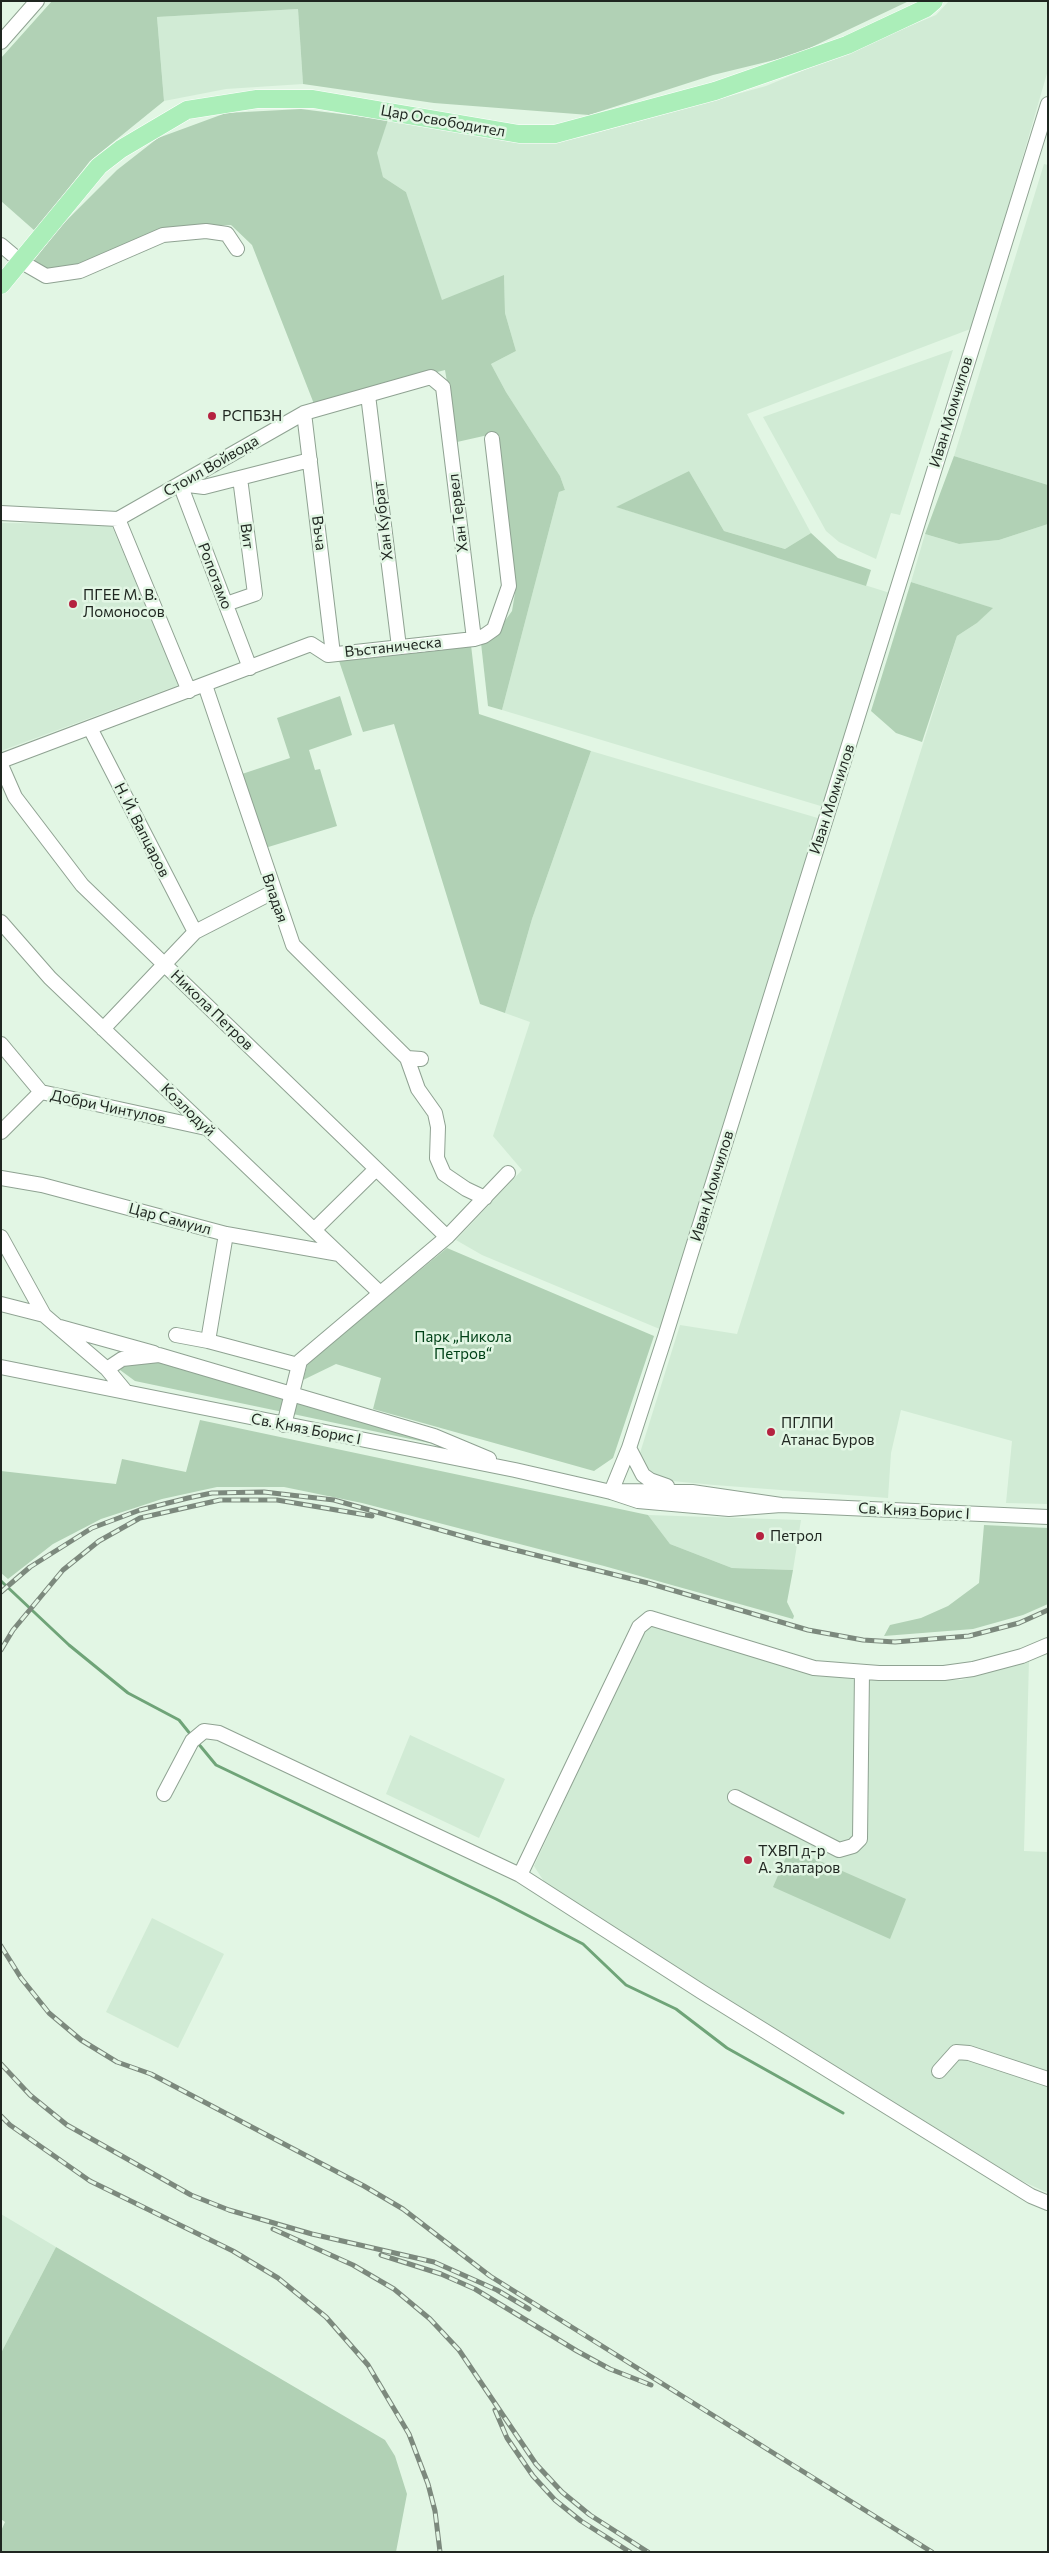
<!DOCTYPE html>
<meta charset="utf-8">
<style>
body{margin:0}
#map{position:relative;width:1049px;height:2553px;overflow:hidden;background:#e2f6e4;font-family:Commissioner,sans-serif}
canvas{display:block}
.frame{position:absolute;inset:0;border:2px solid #1f2620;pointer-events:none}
</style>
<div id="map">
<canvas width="1049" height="2553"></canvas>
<div class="frame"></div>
</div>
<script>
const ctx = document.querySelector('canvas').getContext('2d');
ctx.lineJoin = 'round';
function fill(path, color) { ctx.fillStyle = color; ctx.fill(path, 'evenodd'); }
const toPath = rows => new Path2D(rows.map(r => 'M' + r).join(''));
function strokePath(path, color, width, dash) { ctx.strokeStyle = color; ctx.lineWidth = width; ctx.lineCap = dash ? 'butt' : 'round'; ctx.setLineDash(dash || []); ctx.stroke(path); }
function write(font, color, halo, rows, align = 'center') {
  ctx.font = font + ' Commissioner,sans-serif'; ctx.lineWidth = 5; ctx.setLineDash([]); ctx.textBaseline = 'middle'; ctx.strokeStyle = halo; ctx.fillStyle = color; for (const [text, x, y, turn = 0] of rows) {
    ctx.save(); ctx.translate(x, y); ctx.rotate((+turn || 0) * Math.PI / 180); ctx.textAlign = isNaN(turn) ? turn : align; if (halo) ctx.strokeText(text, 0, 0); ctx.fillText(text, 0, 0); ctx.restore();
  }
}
const built = toPath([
 [949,1,1048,1,1048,70,973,328,747,414,811,533,785,549,724,531,689,471,617,507,890,593,824,807,502,710,559,492,565,490,560,476,506,392,491,364,516,351,505,313,504,276,442,301,406,192,383,177,376,153,388,120,518,143,578,138,766,86,936,15],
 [298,9,303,84,226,89,164,101,157,17],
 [1044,164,1048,165,1048,485,954,456],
 [953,350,900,515,891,513,876,559,839,542,826,531,763,417],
 [1,523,111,524,179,685,1,751],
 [1048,524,1048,1504,1006,1503,1012,1441,901,1410,891,1453,888,1498,714,1485,672,1481,653,1475,646,1468,640,1453,680,1325,737,1334,957,636,977,623,992,608,911,582,925,534,959,544,999,540],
 [591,751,821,819,662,1330,482,1255,456,1240,522,1170,493,1136,530,1022,505,1013,532,919],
 [648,1515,801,1520,793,1570,732,1568,670,1544],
 [653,1624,816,1676,961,1680,1029,1660,1024,1851,1048,1852,1048,2193,1022,2181,705,1986,545,1883,534,1866,643,1631],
 [410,1735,505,1779,479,1838,386,1794],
 [152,1918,224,1954,178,2048,106,2012],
 [1,2214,56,2247,1,2353]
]);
const green = toPath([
 [52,1,909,1,795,55,713,75,589,115,434,103,303,84,298,9,157,17,164,101,90,161,35,231,1,201,1,58],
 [301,109,388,120,377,153,383,177,406,192,442,300,504,275,505,313,516,351,491,364,506,392,560,476,565,490,559,492,502,710,488,706,481,643,499,629,512,611,516,587,497,433,457,442,445,370,314,404,252,245,231,225,167,227,89,262,54,271,31,264,60,227,117,170,158,138,226,113],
 [954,456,1048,485,1048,524,999,540,959,544,925,534],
 [689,471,724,531,785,549,811,533,838,558,871,570,866,586,616,507],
 [911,582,993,608,977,623,957,636,922,742,896,733,871,711],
 [471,645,479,714,591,751,532,919,505,1013,480,1004,394,724,363,732,339,661],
 [340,696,352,735,309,750,315,770,320,769,337,826,265,848,242,774,290,758,277,718],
 [447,1248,654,1336,613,1458,594,1471,373,1409,381,1378,336,1364,303,1380,308,1362],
 [145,1362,158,1362,286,1400,283,1412,135,1381,120,1370,125,1365],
 [296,1403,434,1440,434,1444,293,1414],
 [200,1420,648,1515,670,1544,732,1568,793,1570,787,1602,794,1616,793,1619,604,1566,362,1503,284,1487,217,1487,162,1499,101,1519,53,1544,8,1579,1,1573,1,1471,116,1484,122,1459,186,1472],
 [984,1525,1048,1528,1048,1604,1023,1615,973,1629,884,1636,890,1625,921,1618,948,1606,979,1583],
 [790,1848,906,1899,890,1939,773,1887],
 [56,2247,385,2440,395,2456,407,2494,396,2552,1,2552,1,2531,5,2522,1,2519,1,2353]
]);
const stream = toPath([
 [1,1581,69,1645,128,1693,179,1720,191,1735],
 [197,1742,216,1765,496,1899,583,1944,626,1985,676,2009,727,2048,843,2113]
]);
const minor = toPath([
 [1,42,37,1],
 [1,245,20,261,46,276,80,271,163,235,206,231,227,234,237,249],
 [368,395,399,647],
 [304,413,333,654],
 [1,513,118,519,304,413,431,377,443,387,474,639],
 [118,519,189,691],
 [226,604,255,594,240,478],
 [250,668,180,484,204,487,310,460],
 [205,685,293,945,407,1058,421,1059],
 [90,728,195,932],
 [1,761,311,644,328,655,474,639,484,636,494,629,509,586,492,439],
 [1,765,15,797,82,885,447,1237],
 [1,922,50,978,380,1293],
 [103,1029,195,932,273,892],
 [1,1044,41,1092,206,1128],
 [407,1058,418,1089,435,1113,438,1127,437,1158,444,1174,466,1189,485,1198],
 [1,1132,41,1092],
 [1,1178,42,1185,226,1234,339,1254],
 [314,1230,376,1169],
 [1,1237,44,1315,107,1369,126,1392],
 [1,1304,44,1315],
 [60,1327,154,1353],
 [176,1335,208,1341,298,1365],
 [208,1341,226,1234],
 [1,1367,515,1470,611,1492,638,1501,729,1509,781,1505],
 [107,1369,122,1359,159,1355,434,1436,489,1459],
 [284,1425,300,1361,447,1237,508,1173],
 [629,1448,643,1475,650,1480,667,1486],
 [619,1491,692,1492,781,1505,1048,1517],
 [611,1492,629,1448,665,1337,1048,104],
 [164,1794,192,1741,204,1731,219,1733,520,1875,702,1992,1031,2196,1048,2203],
 [735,1797,839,1850,853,1846,860,1839,862,1672],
 [520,1875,639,1627,650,1618,814,1668,879,1673,944,1673,973,1669,1022,1656,1048,1645],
 [939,2071,956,2052,969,2053,1048,2079]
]);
const major = toPath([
 [1,285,99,166,121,149,187,110,257,99,313,99,519,134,555,134,715,91,847,45,926,8,934,1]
]);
const rail = toPath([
 [1,1592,30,1567,92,1528,140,1510,188,1498,212,1493,264,1492,334,1500,483,1542,648,1583,808,1630,863,1640,895,1642,969,1636,1019,1623,1048,1610],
 [1,1650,13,1630,63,1570,99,1541,140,1518,220,1500,277,1500,372,1516],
 [1,1946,21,1978,49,2013,81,2040,117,2062,151,2074,364,2186,403,2209,490,2276,932,2552],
 [1,2064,30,2095,67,2125,191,2195,229,2210,312,2234,434,2262,497,2290,529,2309],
 [1,2116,10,2125,90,2181,233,2251,278,2278,326,2317,368,2365,409,2434,428,2484,435,2511,440,2552],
 [273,2229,353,2265,394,2289,430,2319,459,2350,536,2464,562,2492,590,2515,648,2552],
 [381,2255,441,2274,475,2289,577,2351,610,2369,651,2385],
 [495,2410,507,2438,533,2476,555,2500,581,2521,630,2552]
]);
const markers = [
 [212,416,5,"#b52240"],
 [73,604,5,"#b52240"],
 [771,1432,5,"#b52240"],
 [760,1536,5,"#b52240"],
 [748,1860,5,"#b52240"]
];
const streetNames = [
 ["Цар Освободител",443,121,10],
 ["Иван Момчилов",951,412,-73],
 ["Стоил Войвода",211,466,-30],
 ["Хан Тервел",458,513,-97],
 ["Хан Кубрат",383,521,-97],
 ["Въча",319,533,83],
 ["Вит",247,536,83],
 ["Ропотамо",215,576,69],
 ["Въстаническа",393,647,-6],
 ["Иван Момчилов",832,799,-72],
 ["Н. Й. Вапцаров",142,830,63],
 ["Владая",275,898,71],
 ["Никола Петров",212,1010,44],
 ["Добри Чинтулов",108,1107,12],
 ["Козлодуй",188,1110,44],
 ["Иван Момчилов",712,1186,-73],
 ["Цар Самуил",170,1219,15],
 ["Св. Княз Борис I",306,1429,11],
 ["Св. Княз Борис I",914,1511,3]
];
const poiNames = [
 ["РСПБЗН",222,416],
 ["ПГЕЕ М. В.",83,595],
 ["Ломоносов",83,612],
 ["ПГЛПИ",781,1423],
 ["Атанас Буров",781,1440],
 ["Петрол",770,1536],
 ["ТХВП д-р",758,1851],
 ["А. Златаров",758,1868]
];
const parkNames = [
 ["Парк „Никола",463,1337],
 ["Петров“",463,1354]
];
fill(built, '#d1ebd5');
fill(green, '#b1d1b5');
strokePath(stream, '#6fa478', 3);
strokePath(minor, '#8fa292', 16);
strokePath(major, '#fff', 19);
strokePath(minor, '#fff', 14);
strokePath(major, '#abeeb9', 18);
strokePath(rail, '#7c897d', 5);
strokePath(rail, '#e2f6e4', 3, [9]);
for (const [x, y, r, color] of markers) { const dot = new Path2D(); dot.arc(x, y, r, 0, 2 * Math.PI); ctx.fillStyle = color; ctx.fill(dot); strokePath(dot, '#e2f6e4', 2); }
write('15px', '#1f2620', '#e2f6e4', streetNames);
write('15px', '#1f2620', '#e2f6e4', poiNames, 'left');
write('15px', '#014117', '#e2f6e4', parkNames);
</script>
